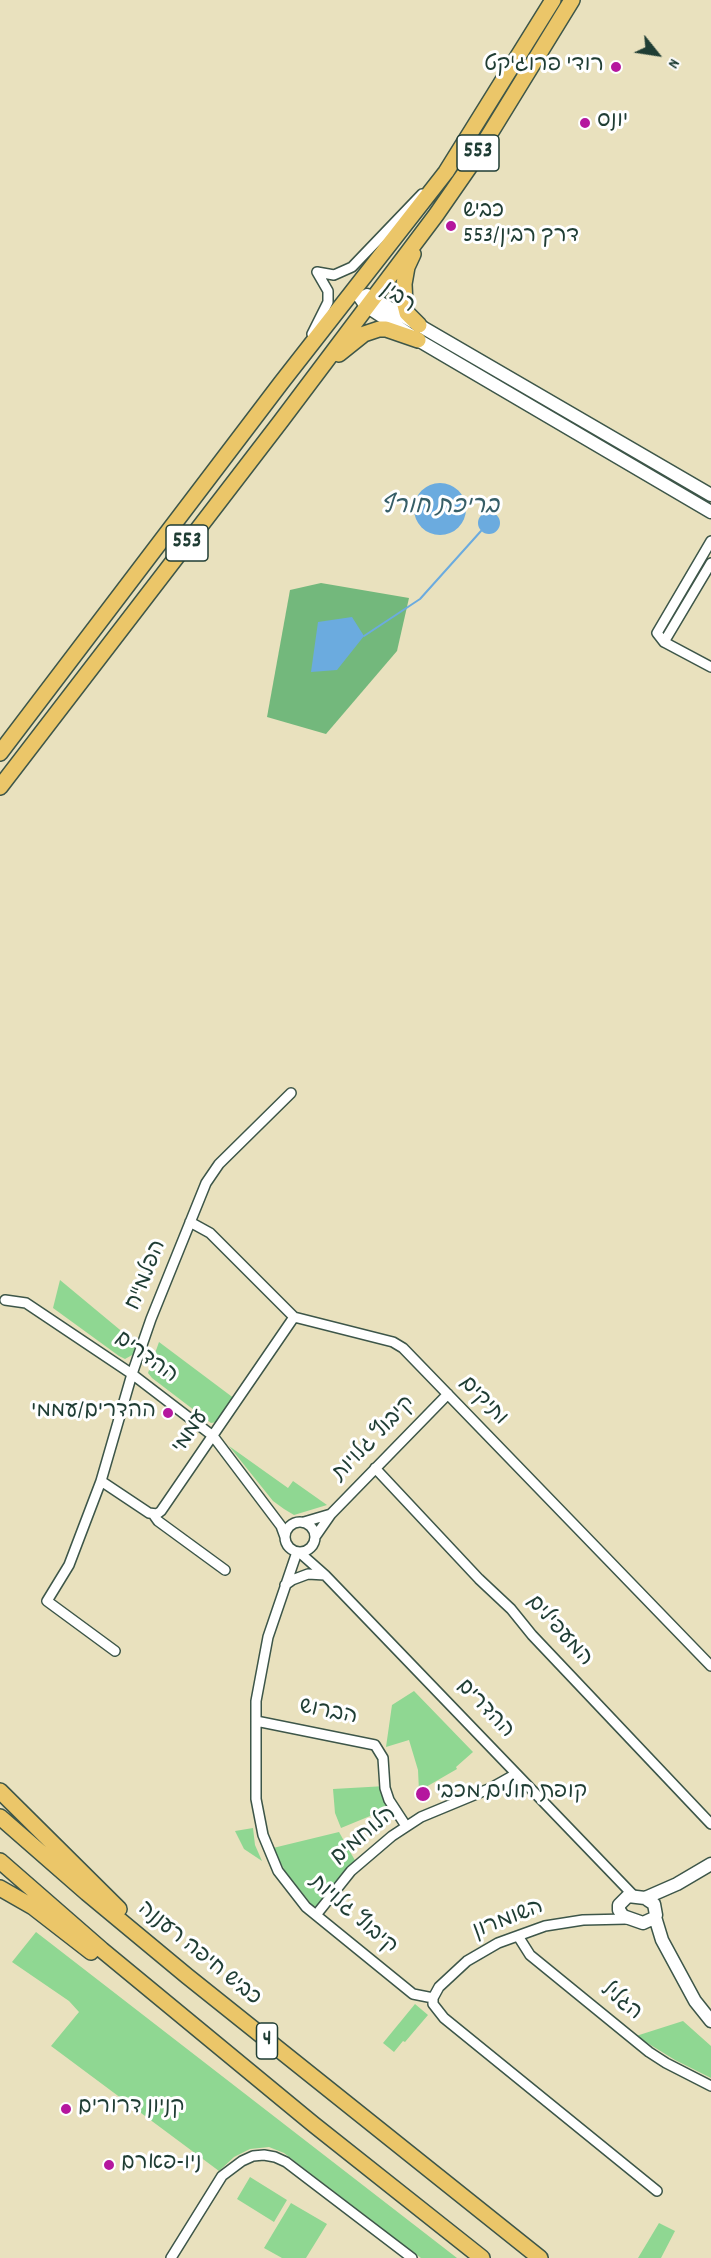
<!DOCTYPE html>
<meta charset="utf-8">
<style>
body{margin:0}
#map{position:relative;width:711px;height:2258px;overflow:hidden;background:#e9e1be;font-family:Dekko,sans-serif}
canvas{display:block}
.north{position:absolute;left:627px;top:24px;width:60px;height:60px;-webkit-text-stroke:4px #fff;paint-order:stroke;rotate:120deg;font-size:16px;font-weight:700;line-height:24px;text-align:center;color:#1f3d34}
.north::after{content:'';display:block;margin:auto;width:21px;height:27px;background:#1f3d34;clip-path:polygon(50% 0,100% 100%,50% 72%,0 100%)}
</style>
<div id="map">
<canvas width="711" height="2258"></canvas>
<div class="north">N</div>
</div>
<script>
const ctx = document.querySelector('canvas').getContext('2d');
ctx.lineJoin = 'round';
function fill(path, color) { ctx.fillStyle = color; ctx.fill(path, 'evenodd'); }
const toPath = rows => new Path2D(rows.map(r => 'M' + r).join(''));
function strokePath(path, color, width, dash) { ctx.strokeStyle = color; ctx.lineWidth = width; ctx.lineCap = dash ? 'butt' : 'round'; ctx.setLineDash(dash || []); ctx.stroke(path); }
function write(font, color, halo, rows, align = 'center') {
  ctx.font = font + ' Dekko,"Playpen Sans Hebrew",sans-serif'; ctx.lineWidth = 6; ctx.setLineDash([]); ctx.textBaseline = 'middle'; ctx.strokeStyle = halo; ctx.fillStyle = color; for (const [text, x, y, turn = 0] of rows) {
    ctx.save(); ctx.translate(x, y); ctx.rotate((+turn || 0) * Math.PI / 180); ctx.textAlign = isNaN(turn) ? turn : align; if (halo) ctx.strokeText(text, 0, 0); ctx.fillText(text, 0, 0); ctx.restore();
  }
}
const green = toPath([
 [60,1280,137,1344,134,1354,125,1359,119,1356,53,1308],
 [159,1342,235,1399,217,1422,211,1423,152,1378,148,1373],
 [229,1446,288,1488,293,1481,327,1505,294,1515,284,1509,273,1501],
 [414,1691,473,1752,456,1767,457,1769,419,1791,418,1770,409,1740,386,1747,392,1705],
 [386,1786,392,1807,341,1828,335,1813,333,1789],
 [253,1828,255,1845,262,1861,244,1849,235,1831],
 [339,1832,357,1864,317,1906,313,1906,285,1871,273,1848],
 [36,1932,457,2258,421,2258,284,2153,269,2147,250,2149,234,2157,219,2171,51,2046,79,2012,69,2001,12,1962],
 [415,2004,428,2015,405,2042,403,2041,394,2052,383,2043],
 [683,2021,711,2046,711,2078,675,2060,636,2036],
 [250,2177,287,2200,274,2222,237,2199],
 [291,2203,327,2224,306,2258,282,2258,264,2248],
 [659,2223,675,2231,661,2258,638,2258]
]);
const forest = toPath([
 [321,583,409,598,397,651,326,734,267,717,290,590]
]);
const water = toPath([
 '414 509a26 26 0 1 1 52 0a26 26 0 1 1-52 0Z',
 '478 523a11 11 0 1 1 22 0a11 11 0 1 1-22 0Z',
 [352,617,364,636,337,670,311,672,318,622]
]);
const stream = toPath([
 [364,636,420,599,481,531]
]);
const minor = toPath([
 [317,272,334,275,352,267,422,194],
 [312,334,328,302,328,291,317,272],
 [711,541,657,633,664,642,711,667],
 [664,642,711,563],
 [190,1222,210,1233,294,1317,393,1342,403,1348,711,1666],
 [5,1300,26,1303,132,1374,213,1436,281,1526,285,1537],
 [375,1468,479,1579,511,1609,532,1635,711,1824],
 [101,1481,149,1513,157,1514,161,1511,294,1317],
 [153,1514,158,1521,225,1570],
 '285 1537a15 15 0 1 1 30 0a15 15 0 1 1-30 0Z',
 [304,1522,331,1514],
 [315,1537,331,1514,448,1394],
 [297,1552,268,1637,256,1701,256,1799,263,1835,278,1871,306,1907,413,1994,433,1998,433,2004,444,2018,657,2191],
 [299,1552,325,1575,635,1897],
 [285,1585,292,1580,308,1574,325,1575],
 [115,1651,47,1601,69,1565,101,1481,132,1374,151,1319,206,1183,219,1164,291,1093],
 [256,1721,375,1745,383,1758,385,1788,389,1800,406,1826],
 [316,1915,351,1871,392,1836,421,1817,491,1788,516,1774],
 [518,1936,530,1955,649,2052,666,2063,711,2086],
 [433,1998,439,1987,467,1961,498,1943,545,1926,583,1920,627,1919],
 [171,2258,222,2176,242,2161,253,2156,264,2155,275,2157,286,2162,412,2258]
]);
const tertiary = toPath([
 [354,289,366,306,418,340,711,512],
 [367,295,711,495],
 [628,1896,645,1898,654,1904,656,1915,654,1918,643,1923,623,1916,619,1910,619,1905,628,1896],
 [645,1898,677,1884,711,1864],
 [655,1917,662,1940,695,2001,711,2021]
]);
const primary = toPath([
 [413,254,407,267,404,284,405,305,407,313,419,325],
 [339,354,364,334,379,329,386,329,418,340],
 [0,753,281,383,446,172,553,0],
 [0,787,281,421,436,215,470,166,572,0]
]);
const trunk = toPath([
 [0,1791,119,1909],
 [0,1817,87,1893,187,1976,540,2258],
 [0,1861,102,1950,313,2124,482,2258],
 [0,1888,33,1907,91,1952]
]);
const markers = [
 [616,67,6,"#b5179e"],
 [585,123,6,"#b5179e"],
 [451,226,6,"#b5179e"],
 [168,1413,6,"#b5179e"],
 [423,1794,8,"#b5179e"],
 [66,2109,6,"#b5179e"],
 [109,2165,6,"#b5179e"]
];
const shields = [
 [478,153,42],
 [187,543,42],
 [267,2041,21]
];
const shieldNames = [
 ["553",478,153],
 ["553",187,543],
 ["4",267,2041]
];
const poiNames = [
 ["רודי פרוג'קט",604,67,"right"],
 ["יונס",597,123],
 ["כביש",463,213],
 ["553/דרך רבין",463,238],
 ["ההדרים/עממי",156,1413,"right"],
 ["קופת חולים מכבי",436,1794],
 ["קניון דרורים",78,2109],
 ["ניו-פארם",121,2165]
];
const streetNames = [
 ["רבין",397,299,36],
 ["הפלמ\"ח",148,1276,-68],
 ["ההדרים",145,1359,36],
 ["ותיקים",482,1402,46],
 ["עממי",192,1433,-56],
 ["קיבוץ גלויות",375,1440,-46],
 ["המעפילים",558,1632,48],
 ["ההדרים",484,1710,46],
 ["הברוש",328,1714,11],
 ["הלוחמים",365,1837,-40],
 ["קיבוץ גלויות",352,1916,41],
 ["השומרון",509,1921,-21],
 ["כביש חיפה רעננה",198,1955,39],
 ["הגליל",620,2003,39]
];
const waterNames = [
 ["בריכת חורף",440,509]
];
fill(green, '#8fd792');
fill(forest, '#73b87c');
fill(water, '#6babdf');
strokePath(stream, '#6babdf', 2);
strokePath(minor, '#3d5649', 12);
strokePath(tertiary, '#3d5649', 15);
strokePath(primary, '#3d5649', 18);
strokePath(trunk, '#3d5649', 18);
strokePath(minor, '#fff', 9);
strokePath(tertiary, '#fff', 12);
strokePath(primary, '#ebc669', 15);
strokePath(trunk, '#ebc669', 15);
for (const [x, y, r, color] of markers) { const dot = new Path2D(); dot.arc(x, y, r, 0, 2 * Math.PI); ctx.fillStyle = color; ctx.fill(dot); strokePath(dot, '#fff', 2); }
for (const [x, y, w] of shields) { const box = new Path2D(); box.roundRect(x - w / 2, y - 18, w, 36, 4.5); ctx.fillStyle = '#fff'; ctx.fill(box); strokePath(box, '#1f3d34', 1.5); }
write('bold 21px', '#1f3d34', null, shieldNames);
write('22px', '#1f3d34', '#fff', poiNames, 'left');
write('22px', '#1f3d34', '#fff', streetNames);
write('italic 24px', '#365e67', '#fff', waterNames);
</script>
